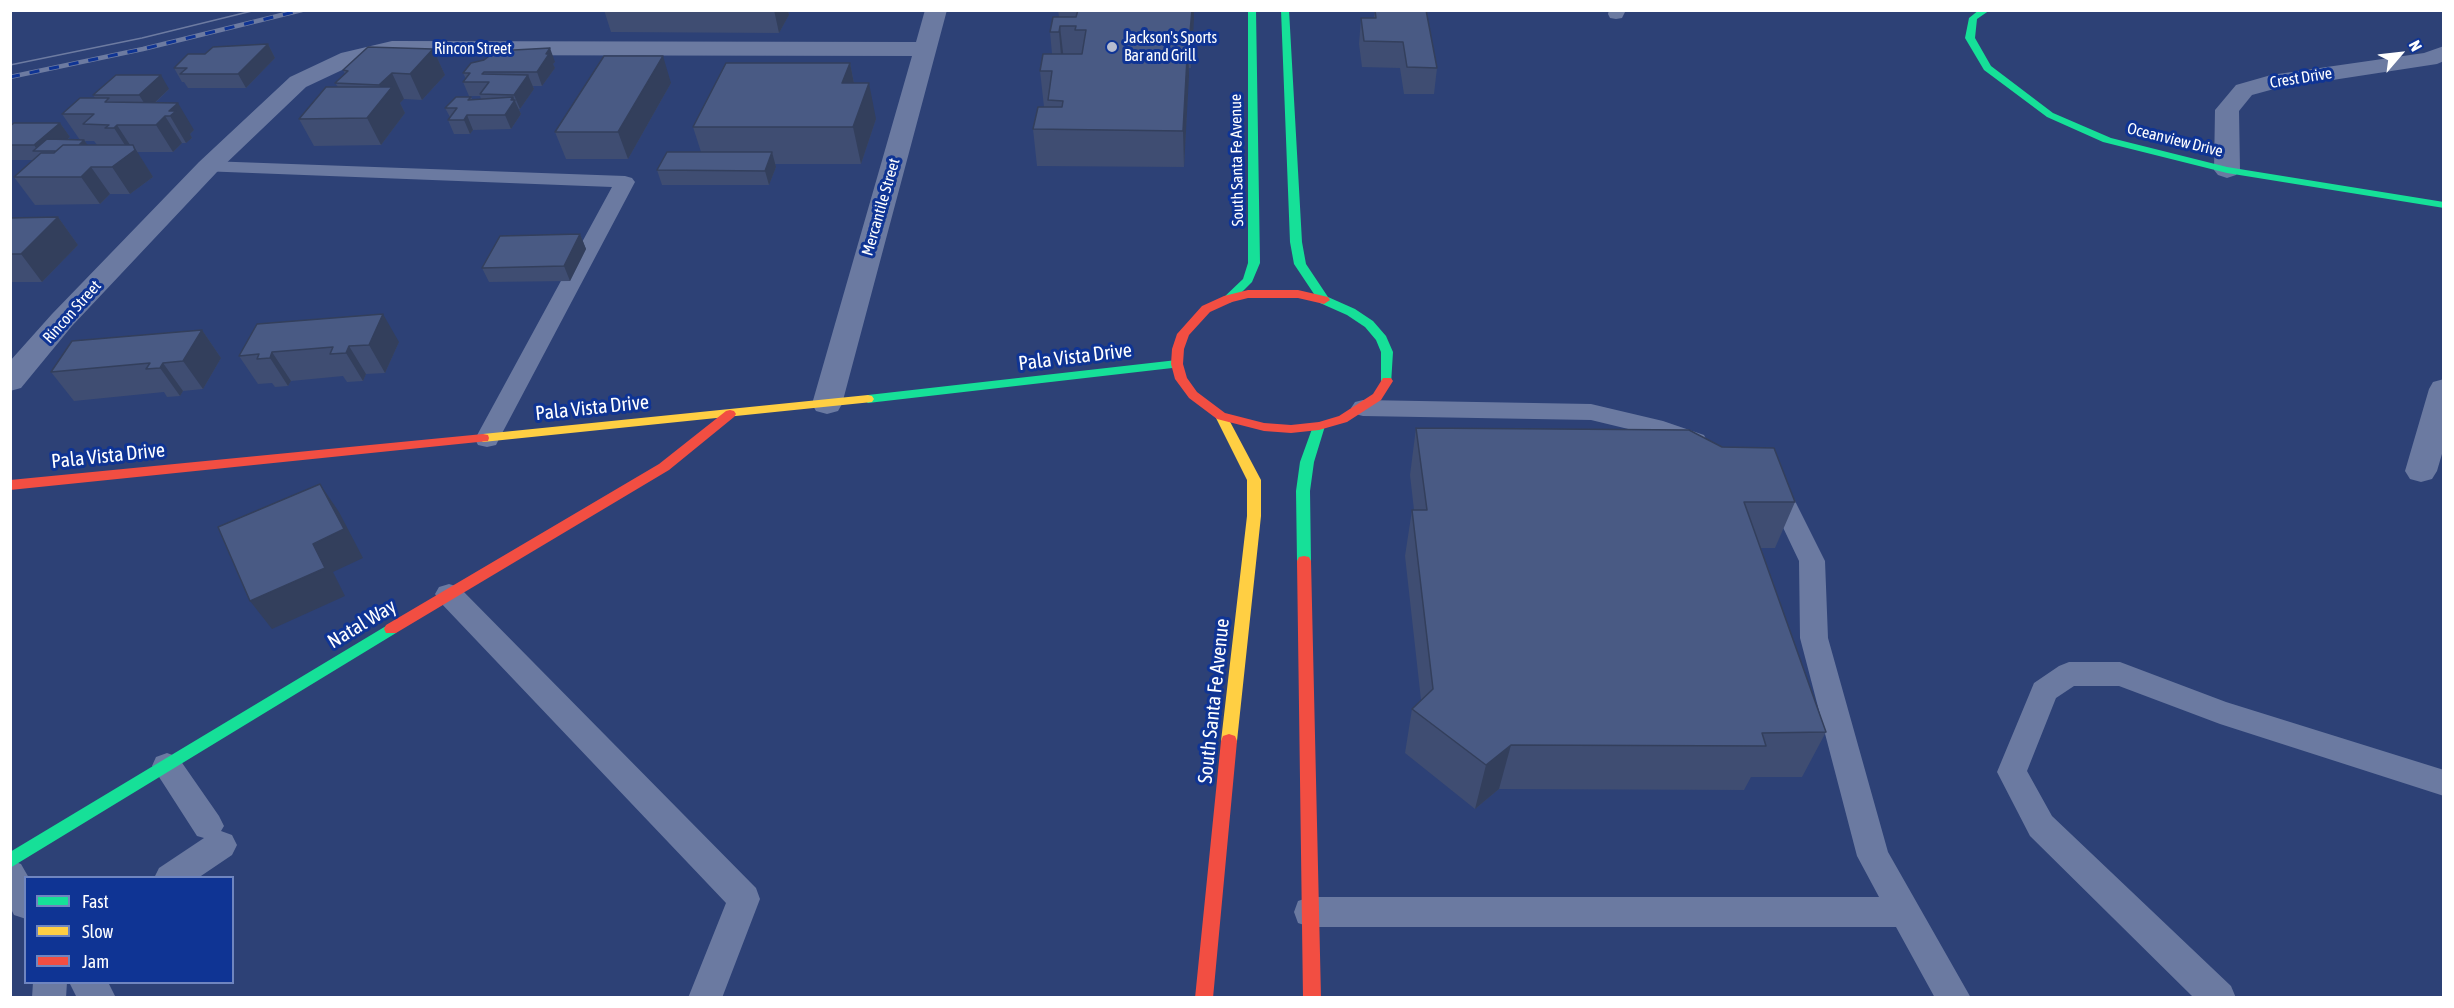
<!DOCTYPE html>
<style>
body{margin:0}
#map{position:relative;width:2454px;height:1008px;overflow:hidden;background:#2d4176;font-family:"Asap Condensed",sans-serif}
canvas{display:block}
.frame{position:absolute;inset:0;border:12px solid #fff;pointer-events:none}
.legend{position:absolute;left:24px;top:876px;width:210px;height:108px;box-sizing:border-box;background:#0f3494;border:2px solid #6f85bf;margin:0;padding:8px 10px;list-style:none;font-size:18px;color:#fff}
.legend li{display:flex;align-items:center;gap:12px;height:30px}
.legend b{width:30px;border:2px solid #6f85bf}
.north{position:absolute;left:2370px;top:24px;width:60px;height:60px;-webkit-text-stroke:4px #0f3494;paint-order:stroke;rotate:62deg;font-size:16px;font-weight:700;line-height:24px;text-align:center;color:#fff}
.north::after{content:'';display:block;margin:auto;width:21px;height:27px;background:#fff;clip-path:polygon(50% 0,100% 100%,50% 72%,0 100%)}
</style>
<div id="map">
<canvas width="2454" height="1008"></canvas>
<div class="frame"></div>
<ul class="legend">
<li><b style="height:8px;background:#16e098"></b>Fast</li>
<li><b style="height:8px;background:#ffcf43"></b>Slow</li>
<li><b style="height:8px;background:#f24e42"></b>Jam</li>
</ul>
<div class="north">N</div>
</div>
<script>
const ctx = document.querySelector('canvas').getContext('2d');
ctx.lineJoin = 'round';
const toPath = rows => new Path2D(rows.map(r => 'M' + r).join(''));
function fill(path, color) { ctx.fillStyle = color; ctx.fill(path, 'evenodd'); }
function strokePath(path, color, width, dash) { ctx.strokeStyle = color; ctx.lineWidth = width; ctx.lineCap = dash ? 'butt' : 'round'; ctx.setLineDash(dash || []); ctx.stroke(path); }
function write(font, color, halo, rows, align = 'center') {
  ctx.font = font + ' "Asap Condensed",sans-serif'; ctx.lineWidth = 6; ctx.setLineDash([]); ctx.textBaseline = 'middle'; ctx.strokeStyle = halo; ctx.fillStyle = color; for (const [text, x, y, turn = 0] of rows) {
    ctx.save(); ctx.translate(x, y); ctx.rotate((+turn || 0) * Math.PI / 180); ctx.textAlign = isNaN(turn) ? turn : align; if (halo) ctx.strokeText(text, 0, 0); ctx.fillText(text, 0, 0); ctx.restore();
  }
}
const lane = toPath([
 [1609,10,1626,10,1622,18,1616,19,1610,18,1608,14,1609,10],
 [208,161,625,176,632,178,635,182,499,439,496,445,487,447,478,445,475,439,612,187,201,171,198,167,201,163,208,161],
 [1363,400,1591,404,1663,421,1704,435,1707,441,1704,447,1695,449,1649,434,1591,420,1363,416,1355,414,1351,408,1355,402,1363,400],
 [1772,477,1787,485,1825,561,1828,638,1888,852,1971,998,1935,998,1896,927,1310,927,1298,923,1294,912,1298,901,1310,897,1879,897,1857,856,1800,638,1799,561,1768,496,1759,486,1763,480,1772,477],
 [449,584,459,587,756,888,760,899,722,998,688,998,726,903,439,601,435,594,439,587,449,584],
 [2069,662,2120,662,2226,702,2444,770,2444,796,2220,724,2119,686,2074,686,2056,698,2027,771,2052,816,2231,986,2236,998,2194,998,2030,836,1997,772,2034,683,2059,666,2069,662],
 [167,753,178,757,219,816,224,826,221,831,232,835,237,845,232,855,198,878,154,878,159,868,204,838,197,836,152,766,156,757,167,753],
 [10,860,21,864,29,878,26,878,26,919,14,915,10,907,10,860],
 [33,982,67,982,66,998,32,998,33,982],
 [69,982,108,982,116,998,77,998,69,982]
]);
const street = toPath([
 [925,10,947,10,842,404,838,411,827,414,816,411,812,404,912,56,392,55,357,63,306,87,217,172,72,326,21,388,10,391,10,361,52,314,199,162,290,77,341,53,392,41,916,42,925,10],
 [2444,46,2444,61,2437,64,2274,89,2252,95,2239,111,2240,170,2236,175,2227,178,2218,175,2214,170,2215,110,2236,85,2271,75,2424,53,2444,46],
 [2444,379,2444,447,2437,471,2432,479,2421,482,2410,479,2405,471,2429,389,2433,382,2444,379]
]);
const fast = toPath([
 [1248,10,1256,10,1260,263,1252,282,1232,302,1228,303,1222,299,1243,279,1248,263,1248,10],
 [1281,10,1289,10,1302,242,1306,264,1328,297,1355,309,1373,321,1386,336,1393,352,1391,384,1383,384,1381,381,1381,352,1376,340,1365,327,1347,315,1320,303,1294,264,1290,242,1281,10],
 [1979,10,1990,10,1977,19,1975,38,1991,66,2053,113,2111,138,2227,167,2444,202,2444,208,2227,173,2103,142,2047,117,1984,70,1965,38,1969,18,1979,10],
 [1177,360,1183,364,1181,367,868,403,862,399,868,395,1177,360],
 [1319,422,1325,426,1314,462,1310,491,1311,561,1309,565,1304,566,1299,565,1297,561,1296,491,1300,462,1313,426,1319,422],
 [391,623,396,625,398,629,396,633,10,868,10,852,391,623]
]);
const slow = toPath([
 [868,395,872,396,874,399,872,402,483,442,477,438,483,434,868,395],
 [1221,412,1227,416,1261,480,1261,516,1237,741,1235,746,1229,748,1223,746,1221,741,1247,516,1247,480,1215,416,1221,412]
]);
const jam = toPath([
 [1248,290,1298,290,1328,297,1330,300,1324,304,1298,298,1248,298,1232,302,1210,312,1189,335,1184,349,1183,364,1187,378,1197,392,1225,413,1264,423,1291,425,1319,422,1339,416,1373,394,1383,378,1391,378,1393,381,1381,400,1347,422,1319,430,1291,433,1264,431,1217,419,1189,398,1175,379,1171,364,1172,349,1177,334,1202,306,1224,296,1248,290],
 [730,410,734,411,736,414,734,417,669,470,396,633,386,633,384,629,386,625,659,464,726,411,730,410],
 [483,434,488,435,489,438,488,441,10,490,10,480,483,434],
 [1304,556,1309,557,1311,561,1321,998,1303,998,1297,561,1299,557,1304,556],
 [1229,734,1235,736,1237,741,1213,998,1195,998,1221,741,1223,736,1229,734]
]);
const tram = toPath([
 [10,65,142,38,256,10]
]);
const rail = toPath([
 [10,77,143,49,302,10]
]);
const wall = toPath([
 [604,10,788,10,789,15,779,33,611,32],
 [1058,10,1194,10,1191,68,1189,68,1184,167,1037,166,1033,129,1044,107,1040,71,1052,54,1050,32,1059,17],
 [1375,10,1437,68,1434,94,1404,94,1400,68,1362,67,1359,44,1361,18,1374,18],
 [268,44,275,58,246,88,188,88,184,82,182,82,174,68,205,54],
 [433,49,445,75,422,100,404,99,400,103,405,113,381,145,314,146,299,119,338,87,335,83,345,74,343,70],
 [555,62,553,64,555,68,542,86,533,86,534,89,520,109,519,109,521,114,511,129,473,130,470,134,454,134,448,120,450,117,445,108,471,97,472,99,481,99,480,96,469,96,463,82,466,79,463,73],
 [850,63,854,83,876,119,861,164,775,164,776,167,769,185,662,185,657,170,701,152,693,127],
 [671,83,628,159,566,159,555,132],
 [169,89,155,103,194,130,190,134,192,138,186,143,182,143,173,152,137,152,153,177,130,194,110,194,100,204,35,205,14,177,34,160,10,160,10,126,60,123,70,137,67,140,80,140,62,114,95,98,93,95],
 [85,141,94,141,97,145,87,145],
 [58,217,78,245,42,282,10,282,10,218],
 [580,234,586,249,570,281,489,282,482,268],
 [257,324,399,342,385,373,366,374,363,381,347,382,343,376,291,381,288,386,275,387,272,383,258,384,239,356],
 [202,330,221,358,203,389,183,391,180,396,167,397,164,392,74,401,51,372],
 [1416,428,1795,502,1775,548,1761,548,1826,732,1802,777,1751,777,1744,790,1499,789,1475,809,1405,753,1412,709,1421,700,1405,556,1412,510,1414,510,1410,475]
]);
const shadedWall = toPath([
 [774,10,788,10,789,15,779,33],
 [1192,10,1194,10,1194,19,1191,68,1190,32],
 [1060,26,1064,61,1062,67,1059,32],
 [1188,40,1189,76,1184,167,1183,131],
 [268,44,275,58,246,88,238,74],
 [550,48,555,62,553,64,555,68,542,86,537,72,546,54],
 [433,49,445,75,422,100,410,74],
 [663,56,671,83,628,159,618,132],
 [850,63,857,99,842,83],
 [392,73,404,99,400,103,405,113,381,145,367,118,385,96,379,85],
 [161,75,169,89,148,109,139,95],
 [528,75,534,89,520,109,514,95],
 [869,83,876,119,861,164,853,127],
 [513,97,521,114,511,129,505,115],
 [178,103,194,130,190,134,192,138,186,143,170,116,169,111],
 [467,115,473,130,470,134,464,120],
 [165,116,182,143,173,152,156,125],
 [60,123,70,137,54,151,38,151,34,145],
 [117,125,134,151,133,145,150,172,153,177,130,194,112,167,130,153,114,128],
 [84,140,94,154,71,152],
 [772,152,776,167,769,185,765,171],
 [91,167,110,194,100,204,81,177],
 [58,217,78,245,42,282,21,254],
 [580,234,586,249,570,281,564,266],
 [383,314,399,342,385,373,369,345],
 [202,330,221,358,203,389,183,361],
 [349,346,366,374,363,381,346,353],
 [272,352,291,381,288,386,270,358],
 [163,363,183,391,180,396,160,368],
 [320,484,339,512,363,558,333,572,345,596,272,629,250,601,313,544],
 [1511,745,1499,789,1475,809,1486,765]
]);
const building = toPath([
 [1078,10,1192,10,1190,32,1183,32,1183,40,1188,40,1183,131,1033,129,1038,107,1062,107,1063,101,1048,100,1052,71,1040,71,1043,54,1082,54,1086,30,1075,30,1076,26,1060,26,1059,32,1050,32,1053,17,1076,17,1078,10],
 [1375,10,1426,10,1437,68,1407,67,1403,42,1364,41,1361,18,1376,18,1375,10],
 [268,44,238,74,180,74,187,68,174,68,188,54,205,54,213,47,268,44],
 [368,47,433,49,410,74,392,73,379,85,335,83,348,71,343,70,368,47],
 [550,48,546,54,549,54,537,72,484,72,482,74,528,75,514,95,480,94,489,82,463,82,470,73,463,73,471,63,484,60,496,51,550,48],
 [604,56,663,56,618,132,555,132,604,56],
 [726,63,850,63,842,83,869,83,853,127,693,127,726,63],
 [116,75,161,75,139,95,93,95,116,75],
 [326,87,392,87,367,118,299,119,326,87],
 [456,97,471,97,468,100,513,97,511,100,515,100,505,115,467,115,464,120,448,120,457,108,445,108,456,97],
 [80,98,109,98,105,102,178,103,169,111,176,111,170,116,165,116,156,125,117,125,114,128,105,128,109,125,83,124,94,114,62,114,80,98],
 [14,123,60,123,34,145,10,145,10,126,14,123],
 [47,139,84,140,79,145,63,145,56,151,33,151,47,139],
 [63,145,133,145,135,150,112,167,91,167,81,177,14,177,41,153,54,153,63,145],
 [667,152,772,152,765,171,657,170,667,152],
 [58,217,21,254,10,254,10,218,58,217],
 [580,234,564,266,482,268,500,236,580,234],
 [383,314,369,345,349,346,346,353,330,354,333,347,272,352,270,358,257,359,259,354,239,356,257,324,383,314],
 [202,330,183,361,163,363,160,368,146,369,150,363,51,372,72,341,202,330],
 [1416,428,1689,430,1722,447,1774,448,1795,502,1744,502,1826,732,1762,733,1766,746,1511,745,1486,765,1412,709,1433,689,1412,510,1427,510,1416,428],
 [320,484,344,529,313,544,325,568,250,601,218,527,320,484]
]);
const markers = [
 [1112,47,6,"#b6bccf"]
];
const farPoinames = [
 ["Jackson's Sports",1124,38],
 ["Bar and Grill",1124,56]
];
const farStreetnames = [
 ["Rincon Street",473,49],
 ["Crest Drive",2301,78,-9],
 ["Oceanview Drive",2175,140,14],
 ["South Santa Fe Avenue",1237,160,-91],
 ["Mercantile Street",881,207,-74],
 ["Rincon Street",72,312,-48]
];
const streetNames = [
 ["Pala Vista Drive",1075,357,-7],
 ["Pala Vista Drive",592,408,-6],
 ["Pala Vista Drive",108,456,-6],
 ["Natal Way",362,624,-31],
 ["South Santa Fe Avenue",1214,701,-84]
];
fill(lane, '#6b7aa1');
fill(street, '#6b7aa1');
fill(fast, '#16e098');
fill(slow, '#ffcf43');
fill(jam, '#f24e42');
strokePath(tram, '#6d7ba1', 1.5);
strokePath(rail, '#6d7ba1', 4.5);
strokePath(rail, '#0f3494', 3, [10]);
fill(wall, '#3f4d72');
fill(shadedWall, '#333f5c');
fill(building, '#495a84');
strokePath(building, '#333f5c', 1.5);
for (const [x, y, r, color] of markers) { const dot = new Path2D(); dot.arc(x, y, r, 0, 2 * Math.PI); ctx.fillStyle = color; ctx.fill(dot); strokePath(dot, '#0f3494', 2); }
write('16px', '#fff', '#0f3494', farPoinames, 'left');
write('16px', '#fff', '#0f3494', farStreetnames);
write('20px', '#fff', '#0f3494', streetNames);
</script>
